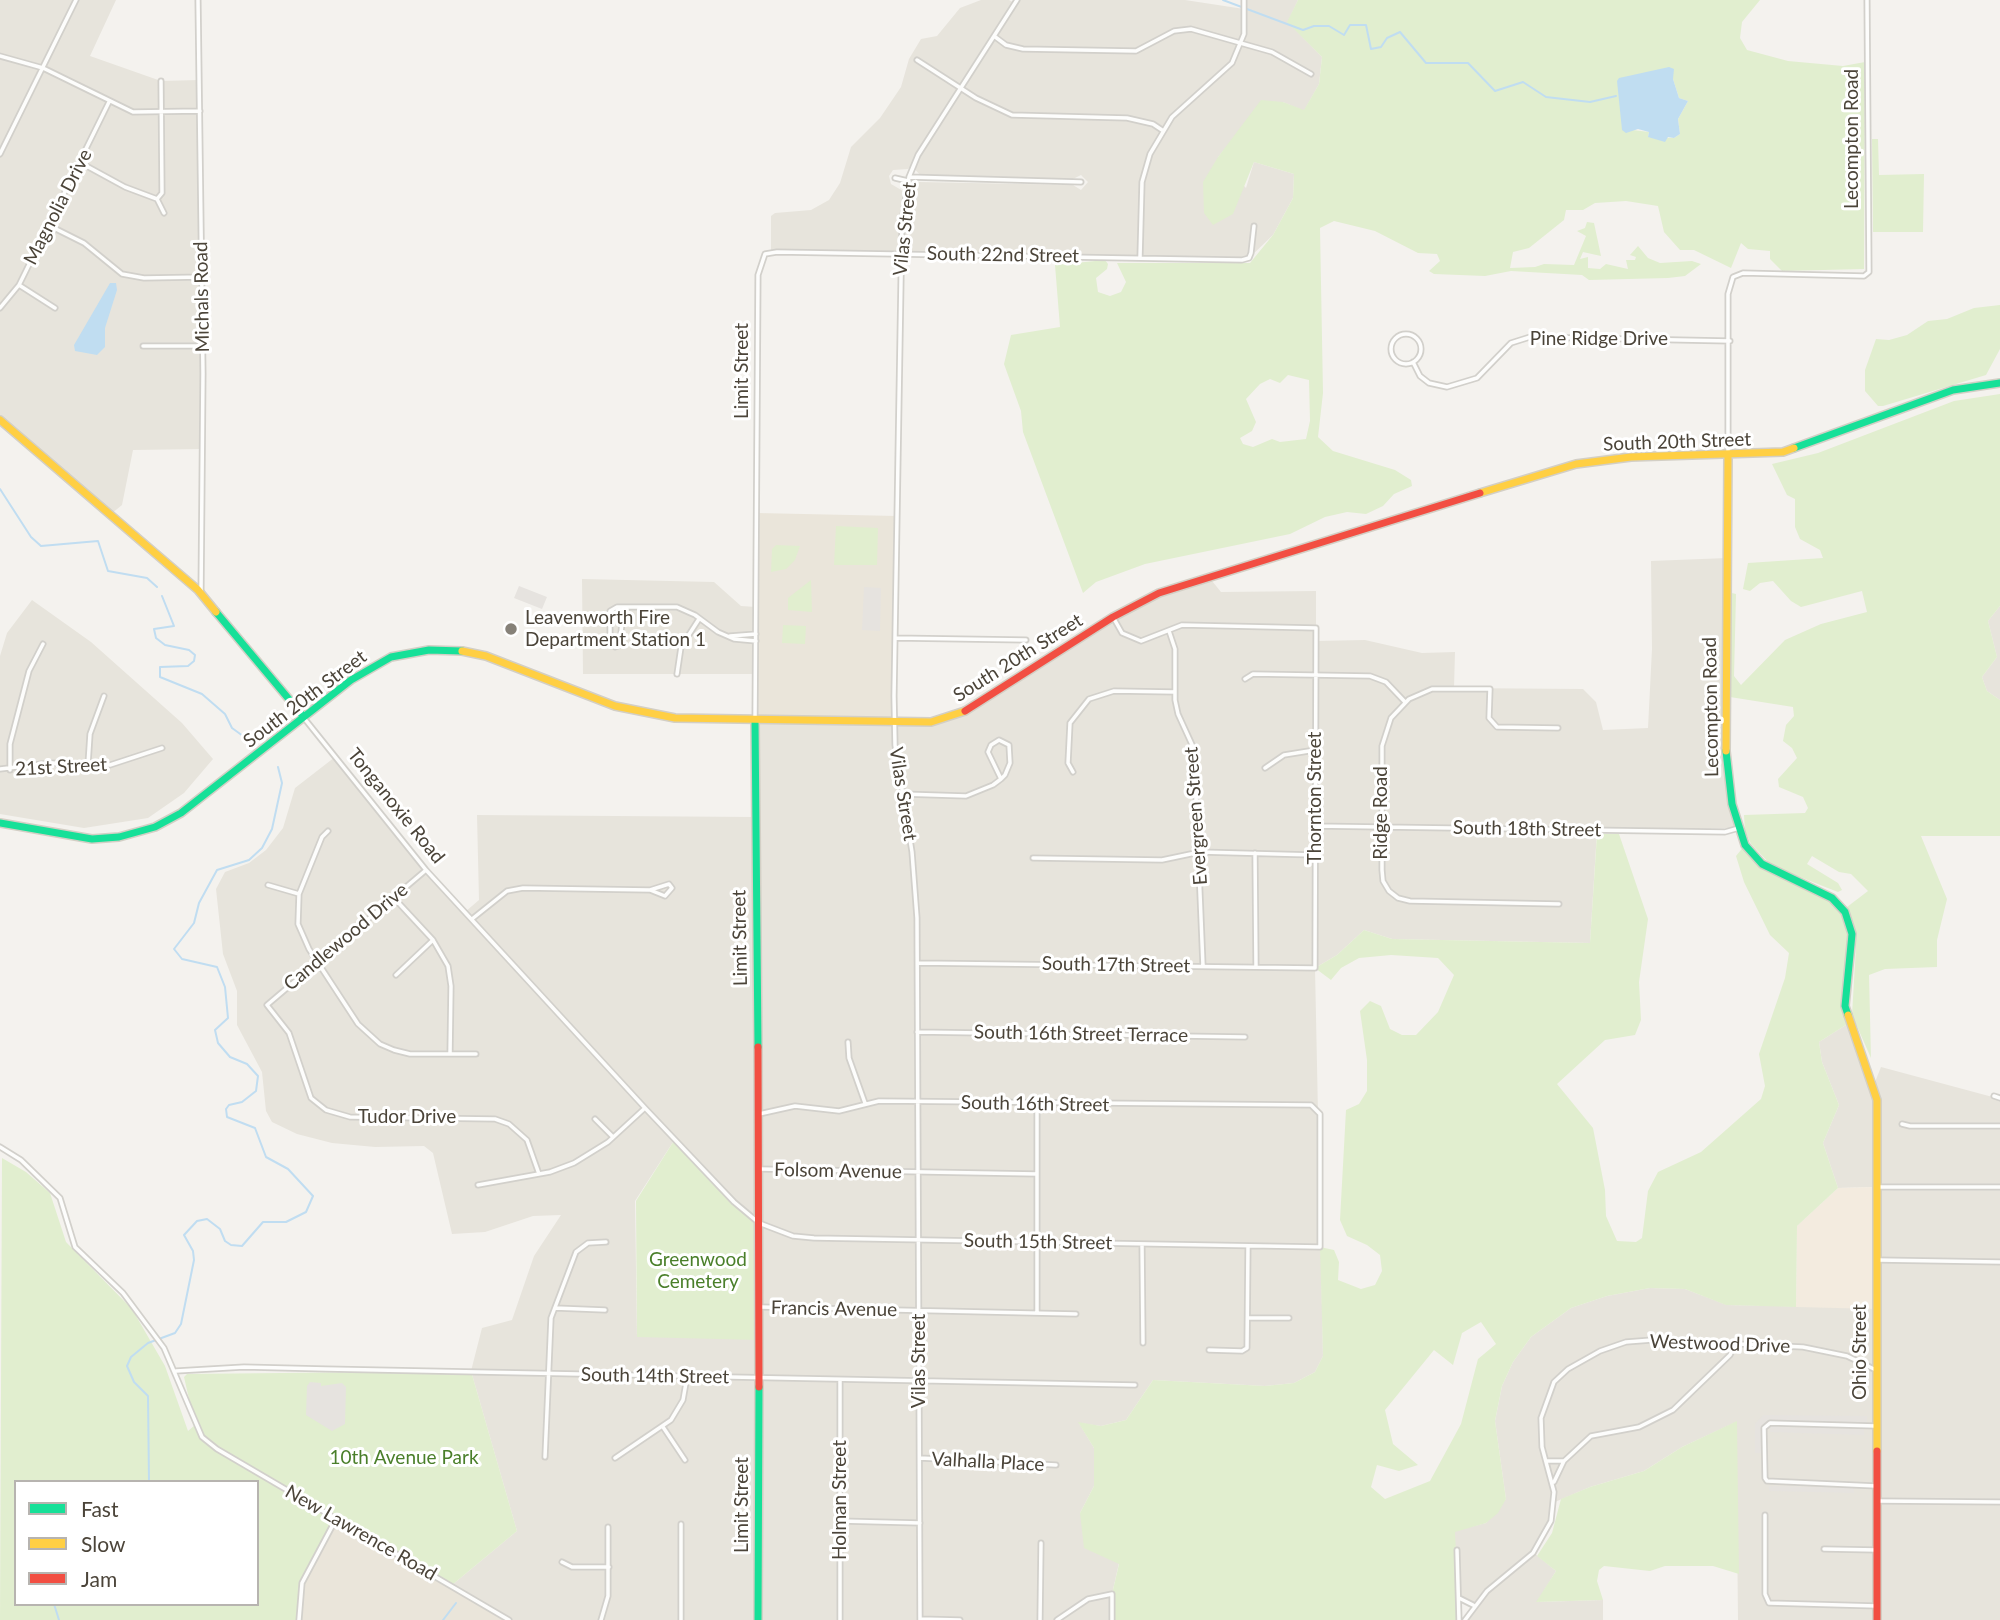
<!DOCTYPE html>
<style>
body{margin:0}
#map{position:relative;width:2000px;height:1620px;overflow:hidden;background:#f4f2ee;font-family:Lato,sans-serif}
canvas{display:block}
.legend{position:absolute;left:14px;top:1480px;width:245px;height:126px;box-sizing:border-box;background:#fff;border:2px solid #b7b4b0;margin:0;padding:9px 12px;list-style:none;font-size:21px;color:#4b4439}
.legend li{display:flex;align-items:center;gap:14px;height:35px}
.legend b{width:35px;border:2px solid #b7b4b0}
</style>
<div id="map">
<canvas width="2000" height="1620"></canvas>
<ul class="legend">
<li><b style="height:9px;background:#16e098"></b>Fast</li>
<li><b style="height:9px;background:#ffcf43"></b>Slow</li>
<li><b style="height:9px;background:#f24e42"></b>Jam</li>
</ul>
</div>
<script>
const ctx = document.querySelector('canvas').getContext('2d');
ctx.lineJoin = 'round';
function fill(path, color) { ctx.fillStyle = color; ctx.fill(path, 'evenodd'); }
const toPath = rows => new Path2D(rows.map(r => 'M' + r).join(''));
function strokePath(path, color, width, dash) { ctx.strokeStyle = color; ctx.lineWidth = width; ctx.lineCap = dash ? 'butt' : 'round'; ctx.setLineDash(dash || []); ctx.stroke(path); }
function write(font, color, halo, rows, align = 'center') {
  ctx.font = font + ' Lato,sans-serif'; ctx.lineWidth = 6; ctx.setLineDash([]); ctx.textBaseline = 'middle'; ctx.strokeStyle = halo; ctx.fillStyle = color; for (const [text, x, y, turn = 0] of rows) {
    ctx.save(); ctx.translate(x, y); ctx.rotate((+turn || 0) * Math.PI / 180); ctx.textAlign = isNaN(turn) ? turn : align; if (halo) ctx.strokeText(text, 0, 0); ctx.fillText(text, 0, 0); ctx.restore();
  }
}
const residential = toPath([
 [0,0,116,0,90,56,161,81,199,80,203,449,133,450,122,505,111,514,0,420],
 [981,0,1009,0,1014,3,1017,0,1185,0,1244,9,1244,0,1298,0,1288,22,1322,57,1319,84,1304,111,1283,102,1238,134,1218,157,1246,188,1254,162,1294,174,1293,198,1273,235,1249,258,1242,260,771,252,771,216,775,213,811,210,829,200,840,183,851,147,880,118,901,87,909,59,921,39,937,36,960,8],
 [912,166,920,175,1073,179,1081,175,1088,182,1081,190,1073,185,919,182,911,188,902,216,903,191,891,184,889,176,893,170,908,169],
 [1727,558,1726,770,1739,828,1597,831,1590,943,1392,939,1364,930,1337,955,1315,968,1323,1356,1315,1372,1294,1383,1265,1386,1153,1380,1126,1420,1101,1426,1079,1423,1094,1448,1094,1486,1080,1513,1119,1563,1112,1594,1112,1620,509,1620,452,1585,517,1531,471,1371,482,1328,512,1320,534,1256,561,1215,533,1216,485,1232,452,1234,433,1153,424,1146,375,1147,332,1143,297,1134,272,1122,266,1111,262,1072,237,1025,237,991,223,954,216,889,225,872,249,863,266,850,283,828,295,788,335,757,426,870,465,912,479,900,477,815,754,817,755,720,931,722,970,709,1096,627,1159,593,1208,576,1221,592,1316,591,1316,641,1365,640,1422,653,1455,652,1454,688,1583,689,1596,702,1603,730,1648,728,1652,649,1651,561],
 [675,1139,743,1211,637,1337,635,1201],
 [582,579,714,582,741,606,756,607,756,674,583,674],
 [32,600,91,642,182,723,213,759,184,793,148,818,84,828,0,814,0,656,7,633],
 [2000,606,2000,700,1987,691,1982,677,1997,657,1988,621],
 [1849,1023,1875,1082,1881,1067,2000,1099,2000,1620,1738,1620,1736,1422,1682,1447,1644,1471,1590,1487,1555,1502,1551,1521,1533,1552,1556,1571,1537,1602,1603,1600,1603,1620,1465,1620,1473,1606,1459,1598,1454,1531,1486,1523,1506,1499,1495,1421,1502,1386,1513,1362,1531,1337,1571,1308,1607,1296,1650,1288,1685,1289,1727,1305,1876,1308,1875,1187,1838,1188,1823,1143,1839,1105,1822,1062,1819,1042]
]);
const commercial = toPath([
 [1876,1187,1876,1309,1796,1307,1797,1226,1838,1188]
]);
const education = toPath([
 [757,513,897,516,894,723,755,720],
 [336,1519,452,1585,509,1620,299,1620,302,1583]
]);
const green = toPath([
 [1298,0,1760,0,1742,22,1740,38,1747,50,1788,61,1843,66,1865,62,1864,269,1782,271,1770,259,1770,251,1748,249,1741,243,1731,268,1694,250,1680,250,1664,232,1658,206,1626,201,1595,203,1583,210,1566,210,1564,220,1529,248,1513,252,1510,268,1535,267,1544,264,1574,265,1586,236,1577,231,1585,228,1587,222,1594,223,1601,256,1583,252,1580,259,1588,257,1588,268,1600,269,1606,264,1628,269,1626,260,1635,260,1636,257,1630,255,1638,246,1648,258,1660,263,1692,261,1701,264,1685,276,1668,278,1589,280,1582,275,1511,271,1485,276,1434,274,1429,271,1440,261,1437,254,1418,253,1375,231,1334,221,1320,228,1323,393,1318,437,1333,451,1395,470,1411,480,1412,486,1394,494,1383,506,1366,514,1347,512,1325,517,1290,534,1145,564,1096,582,1083,593,1023,432,1021,411,1004,364,1011,335,1060,327,1055,265,1105,260,1108,264,1107,269,1096,278,1098,292,1110,296,1121,292,1126,282,1117,263,1250,263,1273,235,1293,198,1294,174,1254,162,1233,214,1213,225,1204,213,1203,182,1218,157,1261,100,1283,102,1304,110,1319,84,1322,57,1287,22],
 [1673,79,1679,98,1688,101,1678,119,1680,134,1674,138,1648,137,1649,132,1633,130,1622,111],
 [1288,375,1309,380,1310,421,1306,439,1280,442,1272,439,1253,447,1243,444,1240,438,1252,431,1256,422,1246,399,1260,384,1270,379,1280,383],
 [1872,139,1878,139,1879,175,1924,174,1923,232,1873,232],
 [2000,305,2000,349,1986,375,1883,406,1878,406,1865,391,1865,370,1876,339,1889,340,1907,335,1928,321,1947,319,1974,308],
 [2000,394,2000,606,1988,621,1997,657,1982,677,1987,691,2000,700,2000,836,1921,836,1947,899,1937,940,1937,967,1885,969,1869,975,1871,1058,1852,1015,1856,947,1853,922,1847,907,1868,891,1851,874,1839,872,1812,856,1807,864,1838,883,1842,890,1838,892,1772,866,1751,844,1745,831,1744,815,1805,813,1808,808,1803,797,1779,787,1778,779,1797,758,1792,748,1783,741,1786,725,1794,716,1793,707,1730,697,1731,597,1732,593,1736,594,1734,676,1741,685,1785,640,1821,624,1867,612,1862,591,1801,607,1791,601,1773,581,1760,583,1750,591,1743,589,1748,563,1823,558,1820,550,1800,539,1795,527,1795,499,1787,495,1772,464,1818,453,1954,401],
 [836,526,878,528,877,565,834,565],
 [776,545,800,546,795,560,786,569,771,572,772,549],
 [811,580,812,612,788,610,788,598],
 [783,625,806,626,805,644,782,643],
 [1597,834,1619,834,1648,919,1639,982,1641,1020,1635,1035,1605,1040,1557,1084,1593,1128,1605,1190,1606,1216,1617,1241,1636,1242,1642,1238,1648,1191,1658,1172,1701,1152,1761,1099,1765,1086,1759,1054,1785,978,1789,953,1770,935,1744,882,1736,856,1745,845,1762,864,1839,904,1852,934,1845,1006,1849,1023,1819,1042,1822,1062,1839,1105,1823,1143,1838,1188,1797,1226,1796,1307,1726,1305,1685,1289,1650,1288,1607,1296,1571,1308,1531,1337,1513,1362,1502,1386,1495,1421,1506,1499,1498,1513,1486,1523,1455,1532,1459,1620,1112,1620,1112,1594,1119,1564,1084,1548,1080,1513,1094,1486,1094,1448,1078,1422,1101,1426,1126,1420,1153,1380,1265,1386,1294,1383,1315,1372,1323,1356,1320,1247,1334,1250,1339,1262,1338,1280,1361,1289,1375,1285,1382,1271,1380,1255,1367,1245,1347,1236,1340,1220,1346,1110,1359,1104,1367,1091,1367,1060,1360,1011,1370,1001,1381,1006,1390,1029,1402,1035,1416,1035,1438,1012,1454,975,1438,958,1391,955,1359,958,1341,968,1331,980,1315,968,1337,955,1364,930,1392,939,1590,943],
 [1481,1322,1496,1344,1478,1359,1461,1424,1430,1481,1385,1499,1371,1487,1377,1465,1399,1471,1418,1465,1393,1444,1385,1410,1434,1350,1453,1365,1462,1333],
 [675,1139,734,1202,759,1223,760,1340,637,1337,636,1201],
 [2,1158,26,1172,50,1193,66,1242,132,1309,165,1366,188,1431,195,1425,184,1377,187,1374,471,1371,517,1531,452,1585,336,1519,302,1583,299,1620,0,1620],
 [16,1482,257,1482,257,1604,16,1604],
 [1737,1421,1739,1574,1713,1566,1665,1566,1650,1571,1604,1566,1599,1570,1597,1581,1603,1600,1536,1602,1556,1571,1537,1556,1552,1533,1561,1499,1590,1487,1644,1471,1682,1447]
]);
const parking = toPath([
 [519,586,547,597,542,609,514,598],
 [864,587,881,588,880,631,862,630],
 [310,1382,321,1383,321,1386,342,1383,346,1387,345,1424,332,1431,306,1415,307,1386],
 [1763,1415,1867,1416,1867,1423,1766,1421,1762,1427,1762,1453,1755,1453,1755,1424],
 [1770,1427,1864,1429,1864,1435,1770,1432],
 [1769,1486,1854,1488,1854,1493,1769,1491]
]);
const water = toPath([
 [1669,67,1674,69,1673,79,1679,98,1688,101,1678,119,1680,134,1674,138,1668,137,1665,142,1648,137,1649,132,1638,129,1626,133,1622,130,1617,81,1619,78],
 [110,283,116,283,117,290,105,328,105,347,97,355,75,351,74,345]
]);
const stream = toPath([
 [1223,0,1303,30,1314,26,1329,26,1344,35,1350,25,1366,25,1371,49,1381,47,1387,38,1400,32,1426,63,1468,63,1495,91,1523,82,1546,97,1590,102,1616,96],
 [0,489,31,537,41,546,98,541,108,571,147,578,157,587],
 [162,596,174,626,154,629,156,638,165,645,189,650,195,655,194,661,188,666,160,667,160,677,202,694,225,714,232,728,243,736],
 [149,1482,148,1396,134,1382,127,1366,131,1357,148,1343,175,1333,181,1324,194,1260,193,1251,184,1235,197,1221,207,1219,220,1229,225,1241,231,1245,242,1246,263,1222,286,1222,306,1212,313,1196,288,1169,266,1157,255,1128,227,1117,226,1109,229,1105,242,1102,256,1091,258,1076,247,1064,230,1057,218,1043,215,1030,228,1018,225,987,217,967,182,959,174,949,194,923,199,903,217,870,249,860,262,848,272,829,282,783,278,767],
 [54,1604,59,1620],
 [443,1620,456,1603]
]);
const street = toPath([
 [198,0,203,373,201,593],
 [994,36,1006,45,1023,49,1136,51,1174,31,1191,29,1272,52,1311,74],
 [0,56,43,68,133,112,200,111],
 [917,60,976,98,1012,115,1127,118,1153,124,1162,130],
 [0,154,76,0],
 [81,163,125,187,157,199,164,213],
 [909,177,1081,182],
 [895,178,908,181],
 [157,199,162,193,161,81],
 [50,226,84,243,122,274,144,278,202,277],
 [1140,257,1142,182,1150,154,1172,117,1232,63,1244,34,1244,0],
 [19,285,55,308],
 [0,308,19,285,109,102],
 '1391 349a15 15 0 1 1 30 0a15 15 0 1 1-30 0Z',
 [143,346,203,346],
 [1413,362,1420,376,1429,383,1447,387,1477,378,1511,343,1530,337,1730,341],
 [1728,455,1728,294,1733,277,1743,273,1864,276,1869,272,1867,0],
 [626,609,622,621,620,645,615,647,610,639,610,611,617,607,677,607,695,615,718,632,734,639,756,641],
 [1169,631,1175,649,1175,700,1178,714,1194,749,1203,966],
 [730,636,756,634],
 [895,638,1026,640],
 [677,674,681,647,699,619],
 [1245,679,1253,674,1370,676,1386,682,1405,702],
 [304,718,426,870,645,1108,734,1202,759,1223,793,1236,814,1238,1320,1247,1320,1114,1311,1105,879,1101,839,1111,795,1106,759,1114],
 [755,720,758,275,765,254,777,252,1242,260,1249,258,1251,253,1254,226],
 [1558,728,1497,727,1489,718,1490,689,1432,689,1409,699,1391,718,1382,746,1382,870,1383,881,1389,891,1398,898,1410,901,1559,904],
 [88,764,90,734,104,696],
 [1265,768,1284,755,1315,750],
 [0,769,50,763,110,765,162,748],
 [10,770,10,744,29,671,43,644],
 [1073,772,1068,763,1070,723,1089,699,1114,691,1175,692],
 [902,794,966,796,993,785,1001,779,1005,775,1010,763,1009,745,999,740,991,745,988,752,1001,779],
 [1314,826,1725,832,1739,828],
 [328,831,322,837,299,894,298,924,309,949,358,1024,380,1044,394,1050,410,1054,476,1054],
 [1255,853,1256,967],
 [1033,858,1162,860,1200,852,1314,855],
 [426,870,267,1005,289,1033,311,1098,326,1110,350,1117,495,1119,509,1124,527,1140,539,1174],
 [268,885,299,894],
 [394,898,433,940,448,966,451,986,450,1054],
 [472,919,507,891,523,888,650,890,665,896,672,888,669,884,650,890],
 [918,963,1315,968,1316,628,1182,625,1141,641,1122,633,1113,617],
 [396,975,433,940],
 [917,1032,1245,1037],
 [848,1042,849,1058,865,1103],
 [1994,1096,2000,1098],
 [1037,1105,1037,1313],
 [595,1119,613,1137],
 [1902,1124,1910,1126,2000,1126],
 [0,1147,21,1160,60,1198,75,1247,123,1293,164,1348,202,1437,217,1449,509,1620],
 [759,1169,1037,1174],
 [478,1185,550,1172,574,1163,608,1142,645,1108],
 [1876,1187,2000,1187],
 [1142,1244,1143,1343],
 [1878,1260,2000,1262],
 [760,1307,1076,1314],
 [555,1308,605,1310],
 [1248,1318,1289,1318],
 [1209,1350,1242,1351,1247,1348,1248,1246],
 [176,1371,244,1367,326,1369,1135,1385],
 [663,1427,685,1460],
 [545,1457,551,1318,576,1252,588,1243,606,1242],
 [615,1458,671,1420,683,1400,687,1377],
 [920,1458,1056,1465],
 [1546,1461,1564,1461],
 [1554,1482,1564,1461,1591,1436,1639,1427,1673,1410,1730,1355,1735,1345],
 [1876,1486,1767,1481,1765,1478,1764,1428,1770,1423,1876,1426],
 [1877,1501,2000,1502],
 [1765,1515,1765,1594,1769,1603,1877,1606],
 [840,1521,920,1523],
 [681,1524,681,1620],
 [1824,1549,1877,1550],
 [1457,1550,1459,1620],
 [562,1562,572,1567,609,1567],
 [1459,1598,1473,1605],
 [920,1619,960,1620],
 [299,1620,302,1583,336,1519],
 [601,1620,608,1596,608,1527],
 [840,1620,840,1381],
 [920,1620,917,918,912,852,895,745,894,696,902,221,909,177,918,155,1017,0],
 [1040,1620,1041,1543],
 [1057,1620,1088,1599,1112,1594,1112,1620],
 [1465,1620,1487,1591,1533,1553,1551,1521,1554,1492,1542,1447,1541,1418,1554,1382,1568,1369,1600,1351,1626,1342,1652,1340,1803,1347,1847,1356,1876,1370]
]);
const fast = toPath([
 [1794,448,1953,390,2000,383],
 [216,612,303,716],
 [755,720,758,1047],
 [1726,751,1732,804,1745,845,1762,864,1832,898,1845,912,1852,934,1845,1006,1848,1015],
 [0,823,92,839,119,837,155,827,181,813,351,680,391,657,429,650,462,651],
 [758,1620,759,1387]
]);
const slow = toPath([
 [0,420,198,590,216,612],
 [1480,493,1576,464,1631,457,1783,452,1794,448],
 [462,651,486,656,615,706,675,718,931,722,965,711],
 [1726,751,1728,456],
 [1848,1015,1877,1100,1877,1451]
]);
const jam = toPath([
 [965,711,1113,617,1159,593,1480,493],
 [758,1047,759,1387],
 [1877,1451,1877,1620]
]);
const markers = [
 [511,629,7,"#868178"]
];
const streetNames = [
 ["Lecompton Road",1852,139,-90],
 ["Magnolia Drive",58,207,-63],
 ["Vilas Street",905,229,-84],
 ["South 22nd Street",1003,255,1],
 ["Michals Road",202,297,-91],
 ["Pine Ridge Drive",1599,339],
 ["Limit Street",742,371,-90],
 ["South 20th Street",1677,442,-2],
 ["South 20th Street",1018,658,-32],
 ["South 20th Street",305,699,-37],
 ["Lecompton Road",1711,707,-91],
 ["21st Street",61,767,-3],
 ["Vilas Street",903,794,81],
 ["Thornton Street",1315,798,-90],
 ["Tonganoxie Road",396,806,51],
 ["Ridge Road",1381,813,-90],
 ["Evergreen Street",1196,816,-94],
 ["South 18th Street",1527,829,1],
 ["Candlewood Drive",346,937,-40],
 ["Limit Street",740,938,-91],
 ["South 17th Street",1116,965,1],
 ["South 16th Street Terrace",1081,1034,1],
 ["South 16th Street",1035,1104,1],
 ["Tudor Drive",407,1117],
 ["Folsom Avenue",838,1171,1],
 ["South 15th Street",1038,1242,1],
 ["Francis Avenue",834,1309,1],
 ["Westwood Drive",1720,1344,2],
 ["Ohio Street",1860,1352,-90],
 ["Vilas Street",919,1361,-90],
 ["South 14th Street",655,1376,1],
 ["Valhalla Place",988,1462,3],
 ["Holman Street",840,1500,-90],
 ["Limit Street",742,1505,-90],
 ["New Lawrence Road",361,1533,30]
];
const poiNames = [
 ["Leavenworth Fire",525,618],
 ["Department Station 1",525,640]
];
const parkNames = [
 ["Greenwood",698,1260],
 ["Cemetery",698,1282],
 ["10th Avenue Park",404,1458]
];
fill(residential, '#e7e4dc');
fill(commercial, '#f3ebdf');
fill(education, '#eae5da');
fill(green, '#e1eecf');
fill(parking, '#e6e3df');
fill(water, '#c0ddf1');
strokePath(stream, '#c0ddf1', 2);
strokePath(street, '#d2d0cb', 7);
strokePath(fast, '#d3cfc5', 10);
strokePath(slow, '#d3cfc5', 10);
strokePath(jam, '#d3cfc5', 10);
strokePath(street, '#fdfdfc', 3.5);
strokePath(fast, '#16e098', 7);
strokePath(slow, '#ffcf43', 7);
strokePath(jam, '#f24e42', 7);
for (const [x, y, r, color] of markers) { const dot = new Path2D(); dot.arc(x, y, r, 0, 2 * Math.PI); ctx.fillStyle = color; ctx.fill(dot); strokePath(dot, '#fff', 2.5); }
write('19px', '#4b4439', '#fff', streetNames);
write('19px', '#4b4439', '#fff', poiNames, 'left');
write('19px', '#4a7f2a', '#fff', parkNames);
</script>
